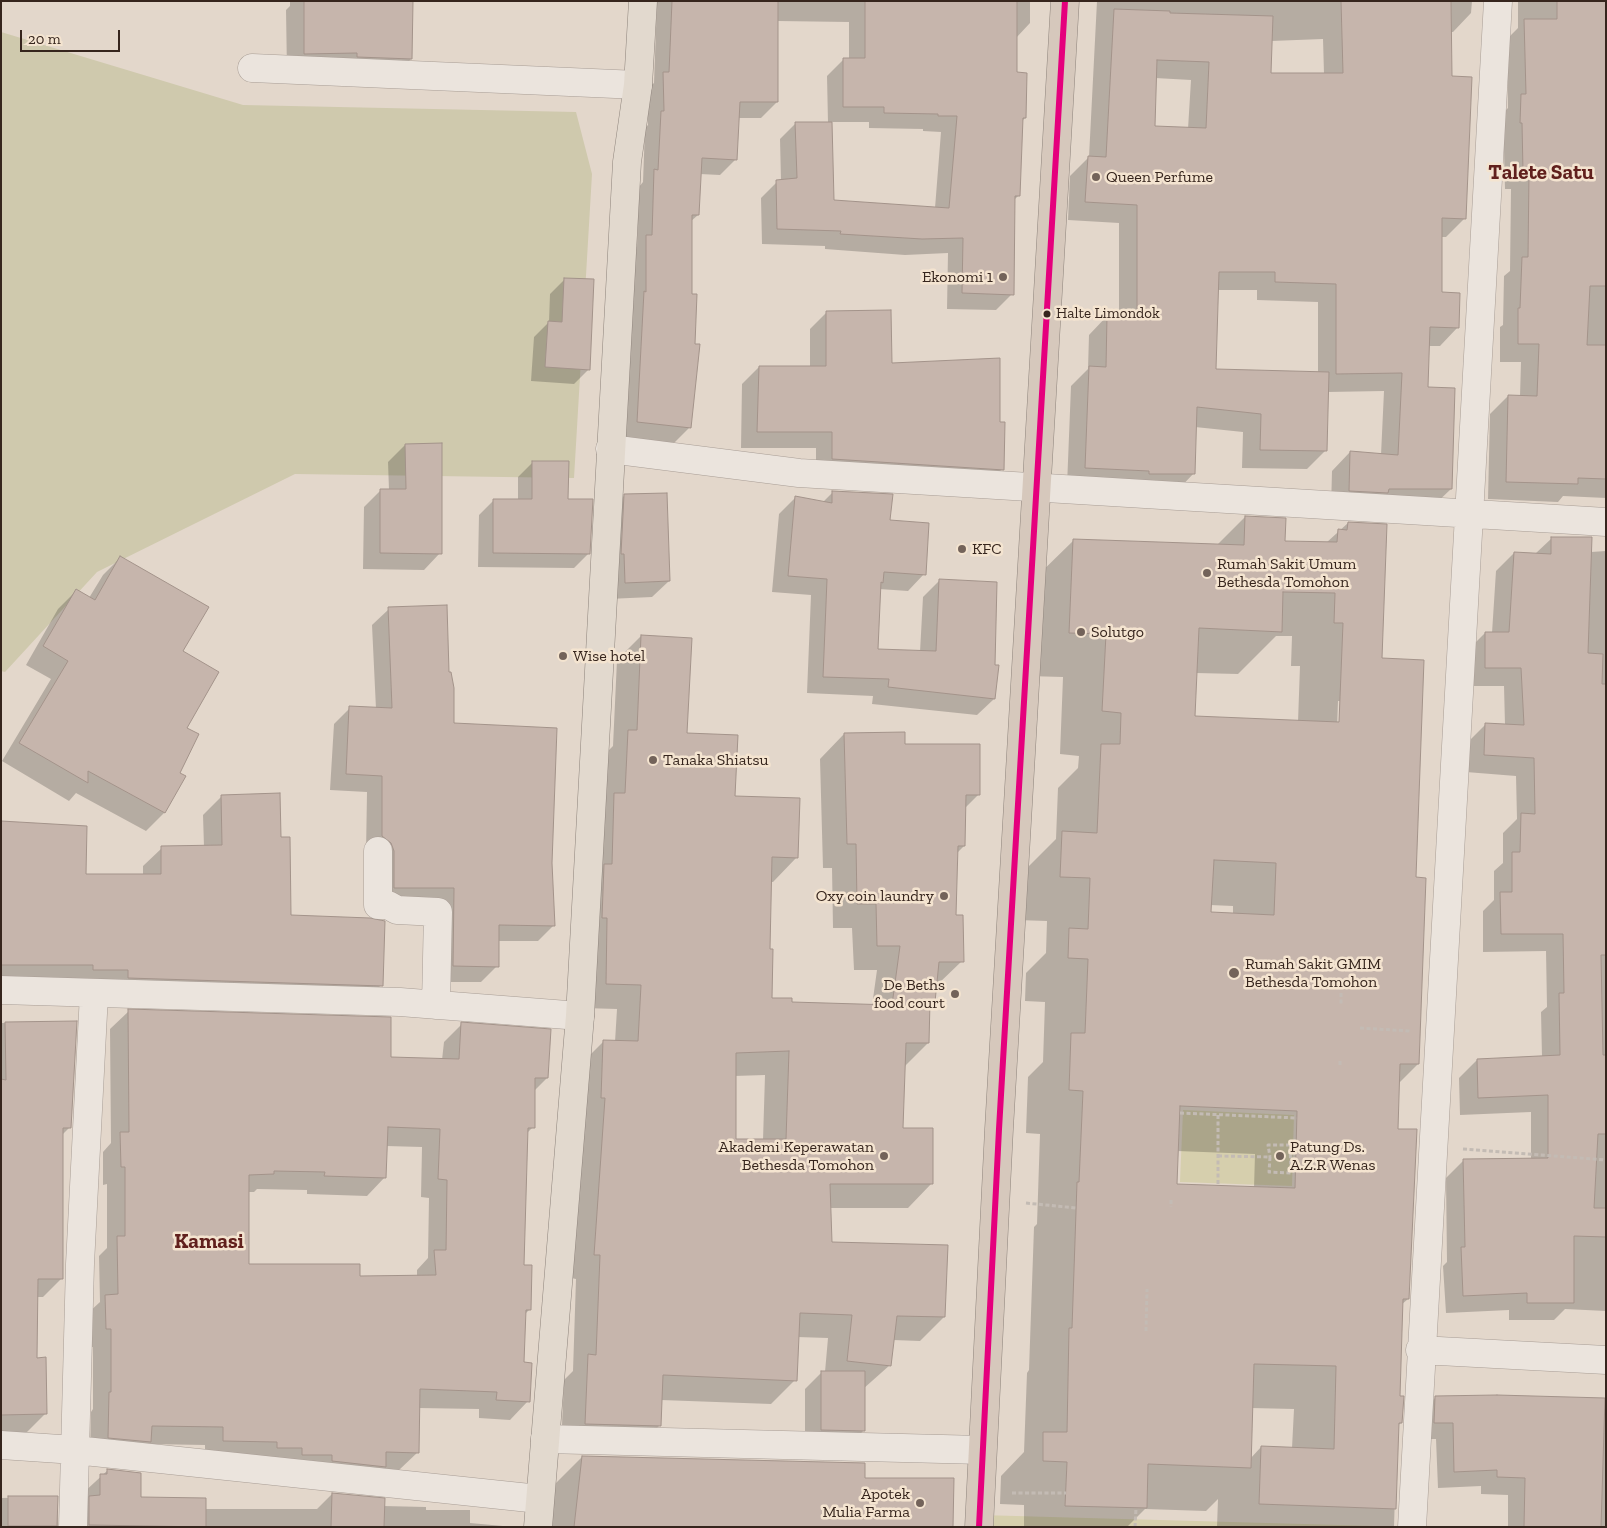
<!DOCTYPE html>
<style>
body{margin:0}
#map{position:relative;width:1607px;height:1528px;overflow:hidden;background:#e3d7cb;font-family:"Zilla Slab",serif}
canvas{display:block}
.frame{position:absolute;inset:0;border:2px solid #36251d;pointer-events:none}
.scale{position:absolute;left:20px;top:30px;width:100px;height:22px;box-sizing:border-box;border:2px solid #36251d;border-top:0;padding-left:6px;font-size:15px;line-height:18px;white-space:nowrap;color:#36251d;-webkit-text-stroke:4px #f4e4d0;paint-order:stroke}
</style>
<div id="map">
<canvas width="1607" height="1528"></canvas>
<div class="frame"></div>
<div class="scale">20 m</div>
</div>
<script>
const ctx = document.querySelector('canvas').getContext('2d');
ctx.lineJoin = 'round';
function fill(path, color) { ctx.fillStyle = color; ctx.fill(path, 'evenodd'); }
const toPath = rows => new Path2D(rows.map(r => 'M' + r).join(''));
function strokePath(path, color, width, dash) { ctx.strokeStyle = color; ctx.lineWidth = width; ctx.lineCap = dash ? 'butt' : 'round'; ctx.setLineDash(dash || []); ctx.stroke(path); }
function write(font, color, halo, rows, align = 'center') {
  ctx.font = font + ' "Zilla Slab",serif'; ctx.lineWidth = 5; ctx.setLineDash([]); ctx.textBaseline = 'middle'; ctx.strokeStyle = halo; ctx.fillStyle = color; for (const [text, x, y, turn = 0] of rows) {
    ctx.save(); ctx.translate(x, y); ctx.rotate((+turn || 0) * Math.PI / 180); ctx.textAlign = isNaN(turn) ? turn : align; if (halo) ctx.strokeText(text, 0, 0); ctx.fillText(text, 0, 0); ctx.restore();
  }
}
const green = toPath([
 [1183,1110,1294,1115,1292,1186,1180,1182],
 [980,1515,1412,1527,979,1527]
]);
const cemetery = toPath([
 [1,32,243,105,576,112,592,174,574,478,295,474,97,572,5,672,1,671]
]);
const shadow = toPath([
 [290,1,412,1,411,59,393,77,287,72,286,10,290,6],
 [657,1,1030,1,1030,23,1016,38,1016,74,1025,118,1021,122,1019,195,1014,200,1012,294,996,310,947,309,948,253,905,255,825,249,825,246,762,244,761,198,777,182,781,181,780,139,796,123,828,123,827,76,843,60,849,60,849,22,777,21,777,102,761,118,738,118,736,159,720,175,700,174,698,215,690,222,690,427,674,443,621,438,631,253,637,246,639,187,643,182,645,128,648,125,647,89,654,83],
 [830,122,869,122,869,128,923,129,923,131,941,132,935,208,832,201],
 [1097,1,1472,1,1471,13,1453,32,1450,32,1450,77,1465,218,1446,237,1440,237,1440,293,1458,327,1440,346,1428,346,1427,388,1451,489,1432,507,1331,509,1332,471,1350,452,1381,455,1384,391,1327,392,1326,450,1307,469,1242,468,1243,432,1195,427,1194,473,1176,492,1067,486,1071,386,1088,369,1089,335,1107,316,1119,317,1119,223,1068,220,1070,176,1089,157],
 [1323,39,1324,74,1270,74,1271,41],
 [1155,78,1191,80,1188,129,1153,127],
 [1217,290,1257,290,1257,300,1318,302,1318,373,1215,371],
 [1518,1,1606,1,1606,498,1563,496,1558,502,1488,499,1490,414,1508,396,1520,396,1521,362,1500,362,1500,327,1503,325,1504,276,1510,271,1511,189,1505,189,1503,113,1508,108,1507,39,1518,28],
 [564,280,589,369,574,384,531,381,534,337,549,322,550,294],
 [827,312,891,364,999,423,1002,469,986,486,816,476,816,448,741,448,742,384,759,367,810,367,810,329],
 [405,445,440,553,424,570,363,569,364,507,381,490,389,490,388,462],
 [533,462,567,500,589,553,574,568,478,567,479,515,494,500,518,500,518,477],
 [833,492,888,522,924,574,908,591,879,589,877,650,920,652,923,597,939,581,994,699,977,715,872,704,873,696,807,693,811,595,772,592,779,514,795,498,822,503],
 [625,495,669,581,652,597,608,599,608,512],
 [1245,517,1284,542,1326,543,1348,523,1380,659,1414,878,1418,1064,1398,1084,1397,1130,1408,1299,1401,1305,1398,1398,1401,1423,1397,1426,1394,1527,1217,1527,1218,1499,1206,1511,1145,1509,1127,1527,1024,1527,1024,1505,1000,1504,1001,1476,1024,1452,1027,1373,1029,1370,1034,1227,1037,1224,1040,1134,1026,1133,1028,1077,1043,1062,1045,1002,1025,1001,1026,973,1046,953,1047,921,1017,920,1019,876,1056,839,1058,788,1078,768,1079,756,1060,754,1063,677,1027,676,1030,583,1074,540,1217,545],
 [1276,636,1292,636,1291,666,1300,666,1298,722,1194,718,1196,673,1238,674],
 [1338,701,1341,701,1340,729,1337,728],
 [1210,905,1233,906,1233,914,1210,913],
 [1177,1151,1255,1154,1254,1188,1176,1185],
 [1251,1408,1294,1409,1292,1448,1261,1447,1250,1459],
 [1552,538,1591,552,1606,551,1606,1311,1565,1309,1554,1320,1509,1320,1509,1310,1446,1313,1443,1266,1447,1262,1446,1178,1464,1160,1531,1160,1531,1112,1460,1115,1459,1078,1477,1060,1542,1057,1541,1012,1547,1007,1546,951,1483,952,1483,911,1494,900,1494,871,1503,863,1503,833,1517,819,1516,776,1466,772,1468,742,1486,724,1505,725,1504,686,1467,686,1467,651,1485,633,1492,633,1496,571,1514,553,1535,554],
 [121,557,181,652,185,729,178,773,184,777,164,813,146,831,76,793,69,801,2,761,51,679,26,665,58,609,76,591,89,598,103,575],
 [389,609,448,673,453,724,550,863,554,925,538,941,498,941,497,966,481,982,438,982,438,904,378,903,366,853,367,792,330,790,334,724,350,708,376,709,372,625],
 [641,636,686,734,733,797,797,857,773,882,770,882,768,950,771,1000,791,1004,872,1006,877,970,854,970,852,928,833,928,832,868,823,868,820,759,844,734,904,745,979,794,964,809,964,846,957,853,954,917,962,961,936,986,934,1001,929,1006,928,1043,904,1067,902,1130,932,1183,908,1208,830,1208,831,1243,944,1317,920,1341,893,1340,890,1365,863,1389,863,1431,847,1448,805,1447,805,1389,822,1372,825,1372,828,1338,797,1337,795,1380,771,1404,661,1400,659,1426,635,1450,561,1448,564,1380,573,1371,576,1279,571,1278,579,1066,603,1042,615,1042,617,1009,583,1008,604,755,613,746,617,660],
 [765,1075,763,1140,735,1140,734,1076],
 [222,796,280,839,290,916,381,985,363,1004,1,982,1,823,85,875,143,875,143,866,162,848,204,847,203,815],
 [129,1011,390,1059,442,1060,444,1042,462,1024,547,1078,534,1091,533,1127,526,1134,522,1266,529,1310,525,1314,523,1363,528,1401,510,1420,479,1418,479,1409,418,1408,418,1452,399,1470,205,1459,205,1445,148,1444,90,1456,91,1412,93,1409,93,1347,88,1347,87,1314,100,1302,99,1256,107,1248,107,1184,103,1185,103,1152,111,1143,110,1029],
 [386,1146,422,1147,421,1197,429,1198,428,1258,417,1270,417,1276,359,1277,247,1266,247,1192,254,1192,257,1189,307,1190,307,1194,367,1196,385,1177],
 [75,1022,70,1127,62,1135,62,1278,43,1297,36,1297,35,1359,46,1413,27,1432,1,1432,1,1023],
 [1436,1397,1606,1409,1606,1527,1508,1527,1508,1495,1481,1494,1481,1486,1438,1488,1436,1439,1417,1439,1419,1414],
 [582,1457,864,1479,952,1527,550,1527,555,1484],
 [108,1470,139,1498,205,1509,317,1509,332,1494,383,1506,426,1507,426,1510,470,1510,470,1523,514,1527,70,1527,82,1494],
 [57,1497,58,1527,1,1527,1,1498]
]);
const building = toPath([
 [304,1,413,1,412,59,357,57,357,53,304,54,304,1],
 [672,1,778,1,778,102,740,102,737,160,702,158,699,215,692,215,692,294,697,294,695,344,700,344,691,428,637,422,644,291,646,292,646,235,652,235,654,169,658,170,661,111,664,111,663,72,669,72,672,1],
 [865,1,1017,1,1017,72,1027,73,1026,118,1023,118,1020,196,1015,196,1014,295,962,293,963,238,922,239,840,234,841,231,777,229,776,180,797,178,795,122,832,122,834,200,949,208,957,116,938,116,938,114,884,113,884,107,843,107,843,58,865,58,865,1],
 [1341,1,1451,1,1452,76,1472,77,1466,219,1442,218,1442,292,1460,293,1459,328,1430,327,1428,387,1455,388,1452,489,1389,489,1388,493,1349,491,1350,451,1398,455,1402,373,1336,374,1336,284,1275,282,1275,272,1219,272,1216,369,1329,372,1327,451,1260,450,1261,414,1197,407,1195,474,1149,474,1149,471,1085,468,1089,366,1106,367,1107,315,1137,316,1137,205,1085,202,1088,156,1106,157,1114,9,1170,11,1170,13,1273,16,1271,73,1343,73,1341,1],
 [1157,60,1209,62,1206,128,1155,126,1157,60],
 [1557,1,1606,1,1606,286,1590,286,1587,345,1606,345,1606,479,1578,478,1578,484,1506,482,1508,395,1537,396,1539,344,1518,344,1518,308,1520,308,1522,257,1528,257,1529,172,1523,172,1522,123,1520,123,1521,94,1526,94,1524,19,1557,19,1557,1],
 [564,278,594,279,590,370,545,367,548,321,562,322,564,278],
 [891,310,892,363,1000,358,1000,422,1005,422,1004,470,832,459,832,432,757,432,759,366,826,366,826,311,891,310],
 [442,443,442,554,380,553,380,489,406,489,405,444,442,443],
 [532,461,569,461,568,499,593,499,590,554,493,553,493,499,532,499,532,461],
 [832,491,893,494,890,520,929,523,926,575,884,572,883,583,881,582,878,649,936,651,939,579,997,582,995,665,999,665,995,699,888,687,889,679,823,677,827,579,788,576,795,496,832,503,832,491],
 [667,493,670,581,625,583,624,554,621,554,624,494,667,493],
 [1245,516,1286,518,1285,541,1337,542,1338,529,1347,530,1348,522,1387,524,1382,658,1424,660,1416,877,1426,878,1419,1064,1400,1064,1398,1129,1417,1129,1409,1299,1403,1299,1400,1396,1404,1396,1402,1423,1399,1423,1396,1509,1259,1504,1261,1446,1334,1449,1336,1366,1254,1364,1251,1468,1148,1464,1147,1508,1065,1506,1067,1462,1043,1461,1043,1432,1067,1432,1069,1328,1072,1328,1077,1182,1079,1182,1083,1091,1069,1090,1071,1033,1085,1033,1088,959,1068,958,1069,928,1088,929,1090,878,1060,877,1062,831,1097,833,1101,744,1120,744,1121,713,1102,711,1106,634,1069,633,1073,539,1244,545,1245,516],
 [1283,592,1335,593,1334,623,1343,623,1339,722,1195,716,1199,628,1282,632,1283,592],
 [1214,860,1276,863,1274,915,1211,912,1214,860],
 [1180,1106,1297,1111,1295,1188,1177,1184,1180,1106],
 [1551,537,1592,537,1588,653,1603,654,1602,684,1606,684,1606,955,1601,955,1603,1055,1606,1055,1606,1134,1598,1134,1594,1208,1606,1208,1606,1237,1574,1236,1574,1303,1527,1303,1527,1293,1463,1296,1461,1247,1465,1247,1463,1159,1548,1158,1548,1095,1478,1098,1477,1059,1560,1055,1559,993,1564,993,1563,934,1501,934,1500,892,1512,892,1512,852,1520,852,1521,813,1535,814,1534,758,1484,755,1485,723,1524,725,1521,668,1485,668,1485,632,1509,632,1514,552,1551,554,1551,537],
 [120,556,209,607,183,651,219,672,187,728,199,734,180,773,186,776,165,813,88,771,88,783,19,743,68,661,43,646,76,589,95,600,120,556],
 [447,605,449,672,451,672,454,688,454,723,557,728,552,863,555,926,499,925,499,967,453,966,454,888,394,888,394,851,391,843,382,836,382,776,346,774,349,706,392,708,388,607,447,605],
 [641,635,692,638,687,733,738,735,735,796,800,798,798,858,772,857,770,949,773,949,772,998,792,998,792,1002,892,1005,900,946,877,946,876,904,857,904,856,844,847,844,844,733,905,732,905,744,980,744,980,795,966,795,965,846,958,846,956,915,963,915,964,962,939,962,935,1002,930,1001,929,1043,906,1043,903,1128,933,1128,933,1184,830,1184,832,1242,948,1245,945,1317,897,1316,891,1366,847,1361,852,1315,800,1313,797,1381,663,1375,661,1426,585,1424,588,1354,596,1355,600,1255,594,1255,605,1098,601,1098,603,1040,638,1041,641,985,606,984,607,918,602,918,604,864,612,864,614,793,625,793,628,730,637,730,641,635],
 [789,1051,786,1139,736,1139,736,1053,789,1051],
 [280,793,281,837,290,837,291,915,370,918,385,921,383,986,128,978,128,970,93,970,93,965,1,965,1,821,87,826,86,874,161,874,161,846,222,845,221,795,280,793],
 [128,1009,391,1017,391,1057,459,1059,461,1022,551,1029,548,1078,535,1078,535,1128,528,1128,524,1265,532,1265,531,1310,526,1310,524,1362,532,1363,530,1402,496,1400,497,1392,420,1389,419,1453,386,1452,386,1467,332,1461,332,1455,302,1455,302,1448,277,1448,277,1442,223,1441,223,1427,152,1426,151,1442,108,1438,109,1392,111,1392,111,1329,106,1329,105,1295,118,1294,117,1236,125,1236,125,1167,121,1167,120,1132,129,1132,128,1009],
 [388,1127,440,1129,438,1179,447,1180,446,1250,434,1250,436,1275,360,1276,360,1264,249,1264,249,1175,274,1174,274,1171,325,1172,324,1176,386,1178,388,1127],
 [77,1021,71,1128,63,1128,63,1279,38,1279,37,1358,46,1357,47,1414,1,1415,1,1079,6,1080,5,1022,77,1021],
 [821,1371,865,1371,865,1431,821,1430,821,1371],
 [1497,1395,1605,1398,1601,1527,1524,1527,1525,1478,1497,1477,1497,1470,1454,1472,1453,1423,1434,1423,1435,1396,1497,1395],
 [582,1456,865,1463,865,1478,954,1478,953,1527,574,1527,582,1456],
 [107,1469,141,1473,141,1497,206,1498,206,1527,89,1525,89,1496,100,1495,100,1474,107,1474,107,1469],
 [332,1493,385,1498,384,1527,331,1527,332,1493],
 [8,1496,58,1496,57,1526,8,1526,8,1496]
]);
const path = toPath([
 [1341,993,1341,1004],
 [1360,1028,1410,1031],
 [1340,1061,1340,1066],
 [1180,1113,1297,1118],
 [1218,1115,1218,1186],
 [1463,1149,1606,1160],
 [1218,1156,1270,1157,1269,1172,1291,1173,1290,1145,1268,1145,1270,1157],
 [1171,1200,1171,1207],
 [1026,1203,1076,1208],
 [1146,1331,1147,1289],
 [1012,1493,1066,1493],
 [1135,1527,1136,1508]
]);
const minor = toPath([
 [252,68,638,85],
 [610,449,799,473,1606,522],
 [378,851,378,905,388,905,397,910,438,912,436,1005],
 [1,990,400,1002,580,1016],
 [1420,1350,1606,1360],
 [545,1439,982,1450],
 [1,1445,75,1450,539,1499],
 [73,1527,80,1264,94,994],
 [1412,1527,1498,1]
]);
const major = toPath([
 [538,1527,580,1016,627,162,638,85,643,1]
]);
const highway = toPath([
 [979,1527,999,1129,1065,1]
]);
const bus1 = toPath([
 [979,1527,999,1129,1065,1]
]);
const markers = [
 [1096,177,5,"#73635a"],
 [1003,277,5,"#73635a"],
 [1047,314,4.5,"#36251d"],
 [962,549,5,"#73635a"],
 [1207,573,5,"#73635a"],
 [1081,632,5,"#73635a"],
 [563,656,5,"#73635a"],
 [653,760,5,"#73635a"],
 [944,896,5,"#73635a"],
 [1234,973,6,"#73635a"],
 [955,994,5,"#73635a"],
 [884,1156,5,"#73635a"],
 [1280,1156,5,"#73635a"],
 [920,1503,5,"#73635a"]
];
const busNames = [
 ["Halte Limondok",1056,314]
];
const poiNames = [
 ["Queen Perfume",1106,177],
 ["Ekonomi 1",993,277,"right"],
 ["KFC",972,549],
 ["Rumah Sakit Umum",1217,564],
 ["Bethesda Tomohon",1217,582],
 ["Solutgo",1091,632],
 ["Wise hotel",573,656],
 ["Tanaka Shiatsu",663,760],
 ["Oxy coin laundry",934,896,"right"],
 ["Rumah Sakit GMIM",1245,964],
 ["Bethesda Tomohon",1245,982],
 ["De Beths",945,985,"right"],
 ["food court",945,1003,"right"],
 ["Akademi Keperawatan",874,1147,"right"],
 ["Bethesda Tomohon",874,1165,"right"],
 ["Patung Ds.",1290,1147],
 ["A.Z.R Wenas",1290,1165],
 ["Apotek",910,1494,"right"],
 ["Mulia Farma",910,1512,"right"]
];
const districtNames = [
 ["Talete Satu",1541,173],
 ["Kamasi",209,1242]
];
fill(green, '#d6cfad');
fill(cemetery, '#cfc9ad');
fill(shadow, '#0003');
fill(building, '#c6b5ac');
strokePath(building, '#a3938a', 1);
strokePath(minor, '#a89d95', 29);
strokePath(major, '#8d837b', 29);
strokePath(highway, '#8d837b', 29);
strokePath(path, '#c3bbb4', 3, [4, 2.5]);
strokePath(minor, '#ebe4dd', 28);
strokePath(major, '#e2d9ce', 28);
strokePath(highway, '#d6c8bc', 28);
strokePath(bus1, '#e5007d', 6);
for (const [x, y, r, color] of markers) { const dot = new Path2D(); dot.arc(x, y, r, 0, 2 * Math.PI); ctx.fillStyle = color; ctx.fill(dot); strokePath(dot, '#f4e4d0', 2); }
write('15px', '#36251d', '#f4e4d0', busNames, 'left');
write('16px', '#36251d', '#f4e4d0', poiNames, 'left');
write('bold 21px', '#61201d', '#f4e4d0', districtNames);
</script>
